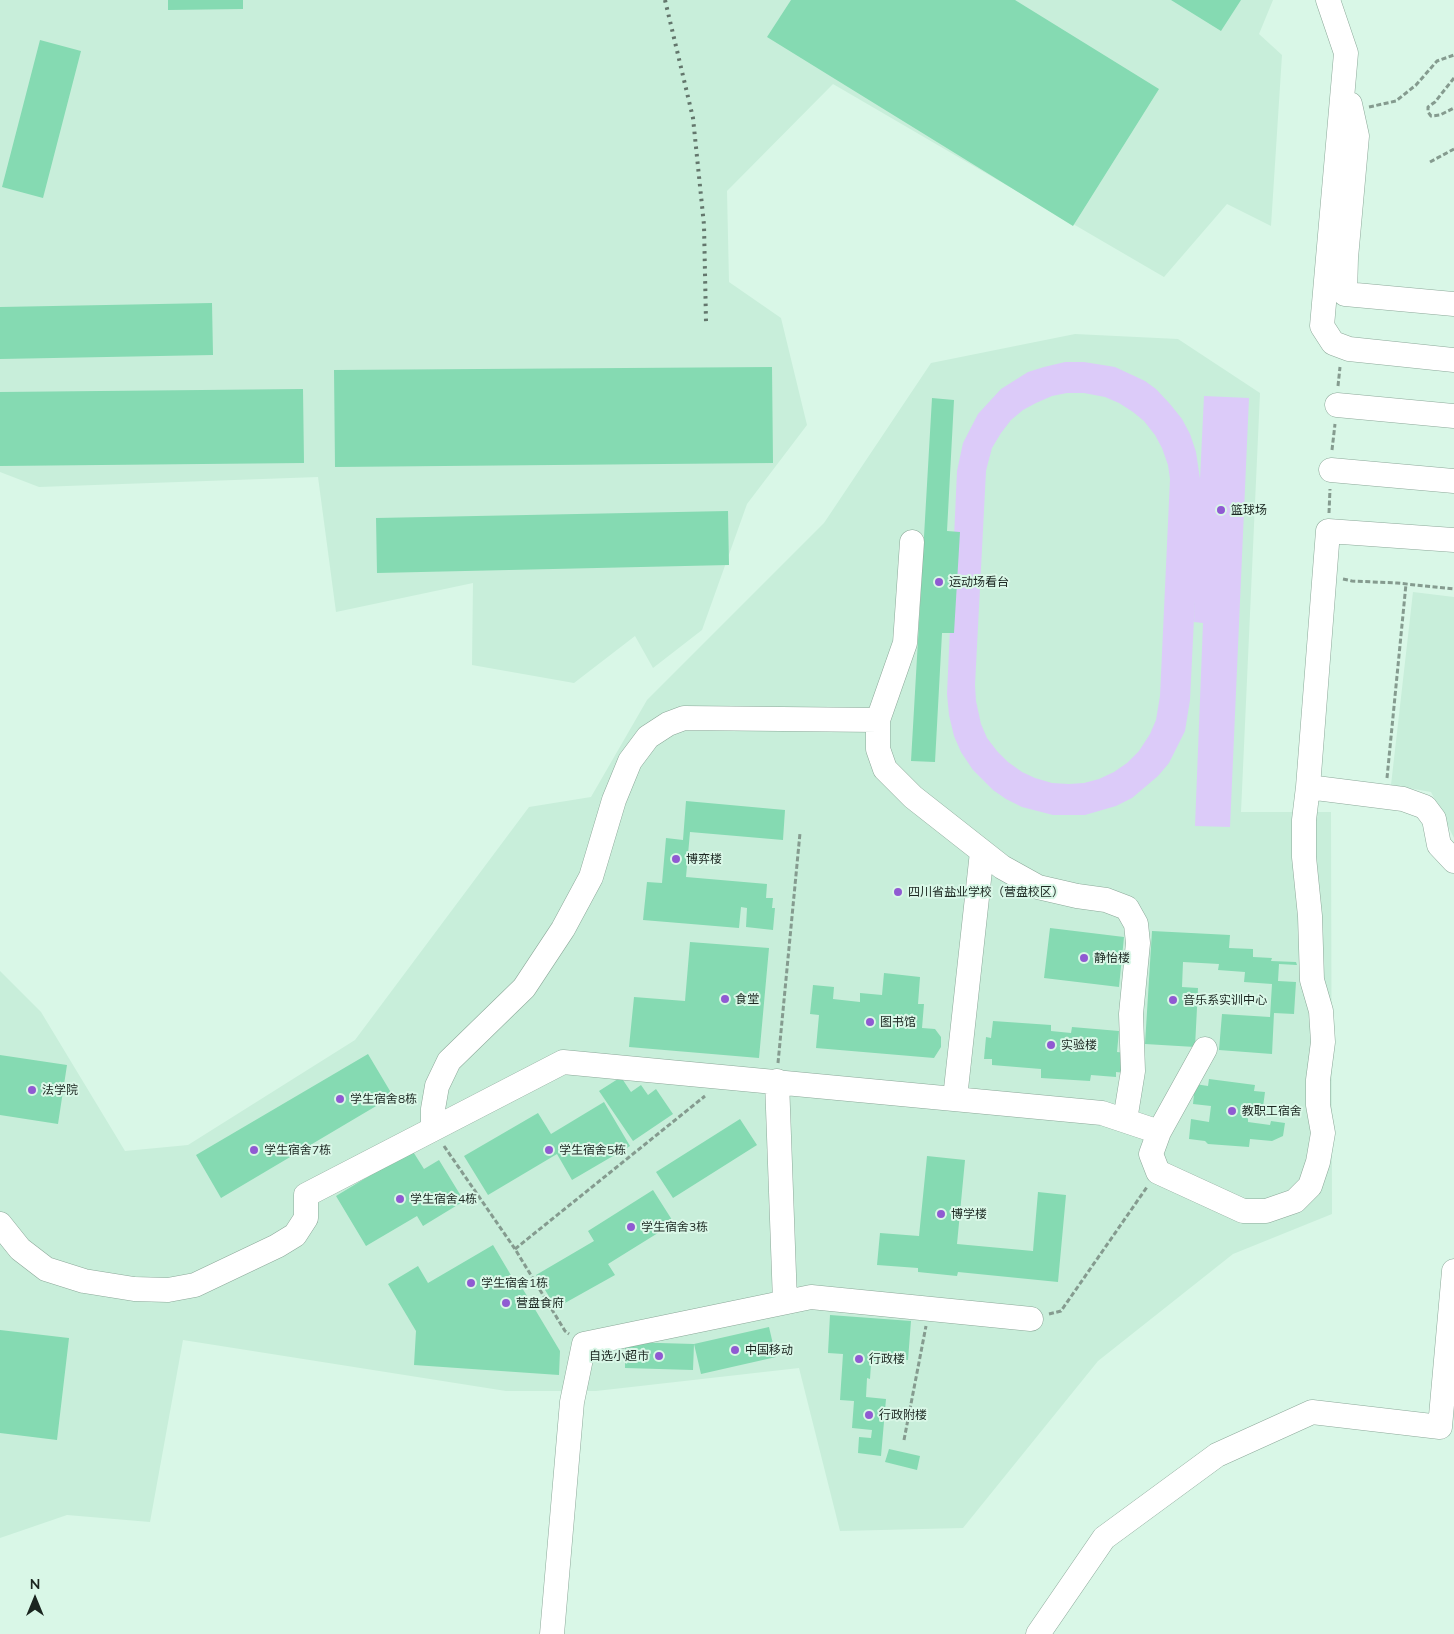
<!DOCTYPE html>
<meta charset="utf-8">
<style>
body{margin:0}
#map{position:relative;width:1454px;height:1634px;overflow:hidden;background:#d9f7e7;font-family:Mulish,sans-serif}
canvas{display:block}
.north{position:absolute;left:10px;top:1574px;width:50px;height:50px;-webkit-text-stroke:4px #d9f7e7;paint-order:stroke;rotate:0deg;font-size:14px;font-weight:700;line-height:20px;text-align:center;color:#1b2620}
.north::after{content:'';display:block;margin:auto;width:18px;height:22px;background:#1b2620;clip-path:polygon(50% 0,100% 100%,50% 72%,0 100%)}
</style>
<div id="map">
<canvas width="1454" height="1634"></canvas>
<div class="north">N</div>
</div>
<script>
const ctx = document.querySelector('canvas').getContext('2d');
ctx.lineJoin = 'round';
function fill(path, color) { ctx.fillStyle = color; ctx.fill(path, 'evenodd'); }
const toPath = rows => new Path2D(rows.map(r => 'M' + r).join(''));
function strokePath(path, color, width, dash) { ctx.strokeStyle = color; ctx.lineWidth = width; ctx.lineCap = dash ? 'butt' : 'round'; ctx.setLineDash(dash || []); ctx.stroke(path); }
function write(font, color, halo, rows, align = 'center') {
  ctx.font = font + ' Mulish,"Noto Sans SC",sans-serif'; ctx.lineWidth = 4; ctx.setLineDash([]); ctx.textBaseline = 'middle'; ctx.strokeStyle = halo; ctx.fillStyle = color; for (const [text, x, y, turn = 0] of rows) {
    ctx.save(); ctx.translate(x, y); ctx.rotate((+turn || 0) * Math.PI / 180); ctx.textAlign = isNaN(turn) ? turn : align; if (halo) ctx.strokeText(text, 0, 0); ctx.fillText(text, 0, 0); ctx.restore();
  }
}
const built = toPath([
 [0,0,1273,0,1259,34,1282,55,1271,226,1227,204,1164,277,833,84,727,191,729,282,781,318,807,425,747,504,702,630,653,668,635,636,574,683,472,665,473,583,336,612,318,477,39,487,0,472],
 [1075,334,1178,339,1260,393,1241,812,1331,812,1332,1214,1233,1254,1098,1361,963,1528,840,1531,799,1368,596,1391,506,1391,183,1340,150,1522,67,1515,0,1538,0,971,41,1012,125,1151,188,1145,355,1040,529,807,591,797,647,700,824,523,931,363],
 [1413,592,1454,597,1454,838,1431,792,1391,785]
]);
const green = toPath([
 [1065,362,1084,362,1115,367,1145,381,1156,389,1170,404,1182,419,1190,434,1196,452,1200,479,1204,396,1249,398,1230,827,1195,826,1203,623,1194,622,1195,598,1190,700,1185,731,1169,763,1158,776,1132,798,1116,806,1085,815,1053,815,1022,807,1006,799,993,790,973,770,961,752,954,736,949,715,947,694,957,471,963,443,978,414,1001,389,1028,372,1044,367],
 [1067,393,1084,393,1105,397,1119,403,1133,412,1144,421,1155,435,1162,448,1168,465,1170,479,1160,696,1156,720,1150,734,1139,751,1127,763,1114,772,1099,779,1084,783,1069,784,1052,783,1035,778,1022,772,1008,762,997,751,987,738,981,724,976,701,975,685,986,471,988,463,992,448,1001,433,1011,420,1023,410,1036,403,1052,396]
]);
const building = toPath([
 [168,0,243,0,243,9,168,10],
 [791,0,1015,0,1159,89,1073,226,767,37],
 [1171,0,1241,0,1221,31],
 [40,40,81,51,43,198,2,187],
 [212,303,213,355,0,359,0,307],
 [772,367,773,463,335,467,334,370],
 [303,389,304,463,0,466,0,392],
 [932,398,954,400,947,531,960,532,954,633,942,633,935,762,911,761],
 [728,511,729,565,377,573,376,518],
 [686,801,785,810,783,840,690,832,686,877,767,884,766,898,773,898,772,908,775,908,773,930,746,927,747,908,741,907,739,928,643,920,647,882,662,883,666,838,683,840],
 [1050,928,1124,937,1119,987,1044,978],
 [1152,931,1230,935,1229,948,1253,949,1253,957,1272,958,1271,961,1296,962,1297,965,1279,964,1278,981,1296,982,1294,1014,1274,1013,1272,1054,1219,1050,1222,1014,1270,1017,1272,984,1244,982,1245,972,1218,970,1219,964,1183,962,1182,987,1198,988,1195,1047,1145,1044],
 [690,942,769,948,759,1058,629,1047,634,997,685,1001],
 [884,973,920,977,918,1004,924,1004,922,1028,935,1029,941,1037,941,1047,934,1058,816,1048,819,1015,810,1014,813,985,834,987,833,999,860,1002,860,993,882,995],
 [993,1021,1051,1025,1051,1031,1071,1033,1072,1027,1119,1031,1117,1052,1126,1053,1125,1073,1116,1072,1116,1077,1091,1075,1090,1081,1041,1078,1041,1069,992,1065,992,1059,984,1059,986,1037,991,1038],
 [368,1054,393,1096,221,1198,196,1155],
 [0,1055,67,1065,58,1124,0,1115],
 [621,1077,631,1092,641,1085,648,1095,656,1089,673,1114,633,1141,599,1091],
 [1209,1079,1255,1085,1254,1091,1265,1092,1263,1107,1254,1106,1252,1115,1248,1115,1248,1122,1270,1125,1271,1121,1285,1123,1283,1136,1272,1141,1250,1139,1249,1147,1208,1144,1205,1141,1189,1139,1191,1119,1209,1122,1211,1106,1193,1104,1195,1084,1208,1086],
 [604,1102,630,1146,572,1180,557,1154,488,1195,464,1156,538,1113,551,1134],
 [740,1119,757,1145,673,1198,656,1172],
 [412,1150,424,1169,439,1160,464,1201,423,1226,417,1216,366,1246,336,1196],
 [927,1156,965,1160,957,1244,1033,1251,1038,1192,1066,1195,1058,1282,958,1272,957,1276,918,1272,918,1268,877,1265,880,1233,919,1236],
 [653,1190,674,1223,608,1264,615,1275,556,1308,536,1275,594,1241,588,1231],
 [493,1245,515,1282,518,1281,560,1351,559,1375,414,1365,416,1331,388,1284,418,1266,428,1283],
 [830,1315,911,1321,908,1360,876,1358,876,1365,871,1364,870,1379,867,1378,866,1397,886,1399,881,1456,858,1453,859,1437,871,1438,872,1430,852,1428,854,1401,840,1400,843,1354,828,1353],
 [769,1327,776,1357,701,1374,694,1344],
 [0,1330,69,1338,57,1440,0,1433],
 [625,1342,694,1344,693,1370,625,1368],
 [889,1449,920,1456,917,1470,885,1462]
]);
const path = toPath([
 [1454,78,1435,102,1428,107,1428,112,1431,116,1440,115,1454,108],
 [1369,107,1396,101,1416,85,1437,61,1454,55],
 [1430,162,1454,149],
 [1338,386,1340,367],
 [1332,450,1335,424],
 [1329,513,1330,489],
 [1343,579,1352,581,1397,583,1454,589],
 [1387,778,1406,584],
 [778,1063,800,833],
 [444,1146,515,1249,565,1331,569,1334],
 [515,1249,705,1096],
 [1049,1314,1061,1311,1147,1187],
 [904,1440,926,1326]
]);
const minor = toPath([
 [1328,0,1346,53,1322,326,1333,343,1349,349,1454,360],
 [1350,104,1357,136,1346,258,1345,294,1454,304],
 [1337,405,1454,416],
 [1331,470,1454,481],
 [1454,540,1328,531,1308,787,1403,799,1425,807,1434,819,1439,845,1454,861],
 [912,542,905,643,878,720,878,749,885,769,913,797,1002,867,1038,887,1077,896,1106,900,1127,908,1136,924,1138,943,1131,1014,1133,1071,1125,1120],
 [777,1081,785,1302],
 [955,1098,982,852],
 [433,1129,433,1109,437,1086,449,1061,524,988,563,929,591,877,614,800,630,761,648,737,668,724,684,718,878,720],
 [1159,1132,1205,1049],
 [0,1224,20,1249,46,1269,84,1281,134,1289,168,1290,195,1285,277,1246,295,1235,306,1218,306,1195,563,1062,1102,1113,1159,1132,1151,1154,1158,1172,1243,1211,1266,1211,1295,1201,1310,1186,1318,1162,1323,1133,1318,1105,1318,1080,1323,1042,1321,1011,1312,980,1310,916,1304,857,1304,820,1308,787],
 [552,1634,572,1402,584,1344,811,1297,1031,1319],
 [1038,1634,1104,1538,1217,1455,1312,1412,1440,1427,1454,1271]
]);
const rail = toPath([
 [665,0,693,118,704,225,706,322]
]);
const markers = [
 [1221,510,5,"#905ad2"],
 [939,582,5,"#905ad2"],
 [676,859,5,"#905ad2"],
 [898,892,5,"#905ad2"],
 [1084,958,5,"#905ad2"],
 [725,999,5,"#905ad2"],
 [1173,1000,5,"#905ad2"],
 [870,1022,5,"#905ad2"],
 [1051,1045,5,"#905ad2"],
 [32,1090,5,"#905ad2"],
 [340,1099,5,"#905ad2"],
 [1232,1111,5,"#905ad2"],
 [254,1150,5,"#905ad2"],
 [549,1150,5,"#905ad2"],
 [400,1199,5,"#905ad2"],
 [941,1214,5,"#905ad2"],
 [631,1227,5,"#905ad2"],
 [471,1283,5,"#905ad2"],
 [506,1303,5,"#905ad2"],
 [735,1350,5,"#905ad2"],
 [659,1356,5,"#905ad2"],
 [859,1359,5,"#905ad2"],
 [869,1415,5,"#905ad2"]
];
const poiNames = [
 ["篮球场",1231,510],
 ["运动场看台",949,582],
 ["博弈楼",686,859],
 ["四川省盐业学校（营盘校区）",908,892],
 ["静怡楼",1094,958],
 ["食堂",735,999],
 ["音乐系实训中心",1183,1000],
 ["图书馆",880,1022],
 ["实验楼",1061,1045],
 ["法学院",42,1090],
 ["学生宿舍8栋",350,1099],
 ["教职工宿舍",1242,1111],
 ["学生宿舍7栋",264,1150],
 ["学生宿舍5栋",559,1150],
 ["学生宿舍4栋",410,1199],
 ["博学楼",951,1214],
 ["学生宿舍3栋",641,1227],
 ["学生宿舍1栋",481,1283],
 ["营盘食府",516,1303],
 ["中国移动",745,1350],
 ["自选小超市",649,1356,"right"],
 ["行政楼",869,1359],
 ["行政附楼",879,1415]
];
fill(built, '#c8eeda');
fill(green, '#dccbf9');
fill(building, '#85dab2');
strokePath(minor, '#8ca899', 25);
strokePath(path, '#859b8f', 3, [5, 2.5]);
strokePath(minor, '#fff', 24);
strokePath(rail, '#63766c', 4, [2.5, 5]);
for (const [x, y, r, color] of markers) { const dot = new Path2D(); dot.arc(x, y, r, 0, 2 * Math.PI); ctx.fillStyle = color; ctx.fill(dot); strokePath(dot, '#d9f7e7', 2); }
write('12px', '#1b2620', '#d9f7e7', poiNames, 'left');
</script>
